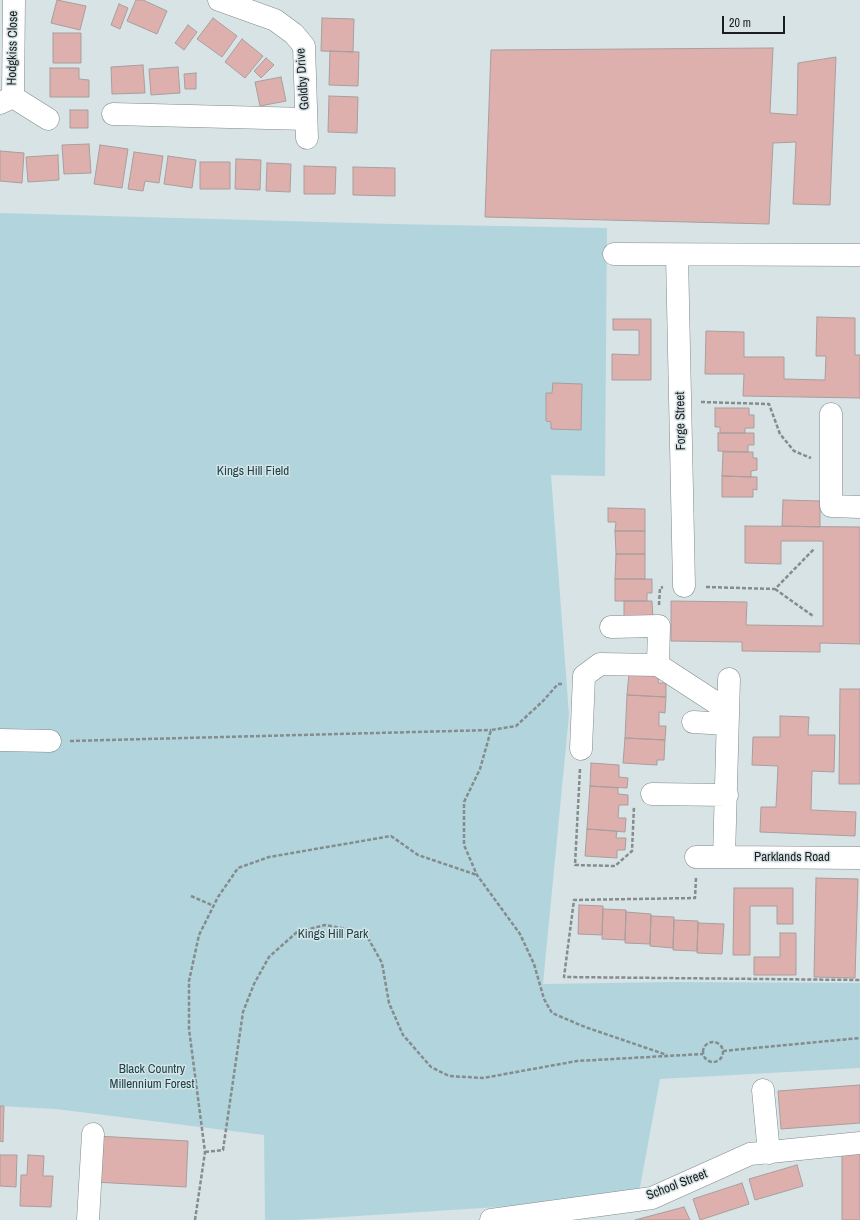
<!DOCTYPE html>
<style>
body{margin:0}
#map{position:relative;width:860px;height:1220px;overflow:hidden;background:#d8e3e5;font-family:"Archivo Narrow",sans-serif}
canvas{display:block}
.scale{position:absolute;left:722px;top:16px;width:63px;height:18px;box-sizing:border-box;border:2px solid #1a1e1f;border-top:0;padding-left:5px;font-size:12px;line-height:14px;white-space:nowrap;color:#1a1e1f;-webkit-text-stroke:3px #d8e3e5;paint-order:stroke}
</style>
<div id="map">
<canvas width="860" height="1220"></canvas>
<div class="scale">20 m</div>
</div>
<script>
const ctx = document.querySelector('canvas').getContext('2d');
ctx.lineJoin = 'round';
function fill(path, color) { ctx.fillStyle = color; ctx.fill(path, 'evenodd'); }
const toPath = rows => new Path2D(rows.map(r => 'M' + r).join(''));
function strokePath(path, color, width, dash) { ctx.strokeStyle = color; ctx.lineWidth = width; ctx.lineCap = dash ? 'butt' : 'round'; ctx.setLineDash(dash || []); ctx.stroke(path); }
function write(font, color, halo, rows, align = 'center') {
  ctx.font = font + ' "Archivo Narrow",sans-serif'; ctx.lineWidth = 3; ctx.setLineDash([]); ctx.textBaseline = 'middle'; ctx.strokeStyle = halo; ctx.fillStyle = color; for (const [text, x, y, turn = 0] of rows) {
    ctx.save(); ctx.translate(x, y); ctx.rotate((+turn || 0) * Math.PI / 180); ctx.textAlign = isNaN(turn) ? turn : align; if (halo) ctx.strokeText(text, 0, 0); ctx.fillText(text, 0, 0); ctx.restore();
  }
}
const green = toPath([
 [0,213,392,224,607,228,605,476,551,475,569,715,543,984,673,982,860,983,860,1068,660,1079,638,1198,296,1220,265,1220,264,1135,56,1109,0,1106,0,748,57,749,55,731,0,733]
]);
const building = toPath([
 [57,0,86,6,80,30,51,23,57,0],
 [136,0,143,0,167,11,157,34,127,21,136,0],
 [119,4,128,8,120,29,111,25,119,4],
 [213,18,237,36,222,57,197,39,213,18],
 [322,18,354,19,353,52,321,51,322,18],
 [188,25,197,32,184,50,175,43,188,25],
 [53,33,81,33,81,63,53,63,53,33],
 [242,39,263,56,245,78,225,62,242,39],
 [773,48,770,113,797,115,798,63,836,57,830,205,793,204,796,142,773,143,769,224,485,217,491,50,773,48],
 [330,51,359,52,358,86,329,85,330,51],
 [266,58,274,65,261,78,254,71,266,58],
 [143,65,145,93,112,94,111,67,143,65],
 [178,67,180,93,151,95,149,69,178,67],
 [50,68,79,68,79,79,89,80,89,97,50,97,50,68],
 [196,73,196,89,185,89,184,74,196,73],
 [281,77,286,101,260,106,255,82,281,77],
 [329,96,358,97,357,133,328,132,329,96],
 [70,110,88,110,88,128,70,128,70,110],
 [89,144,91,173,64,174,62,145,89,144],
 [100,145,128,149,122,188,94,184,100,145],
 [0,151,24,153,22,183,0,181,0,151],
 [134,152,163,156,159,183,145,181,143,191,128,189,134,152],
 [58,155,59,180,28,182,26,157,58,155],
 [168,156,196,160,192,188,164,184,168,156],
 [236,159,261,160,260,190,235,189,236,159],
 [200,162,230,162,230,189,200,189,200,162],
 [267,163,291,164,290,192,266,191,267,163],
 [304,166,336,167,335,194,304,194,304,166],
 [353,167,395,168,395,196,353,195,353,167],
 [817,317,855,318,855,355,860,355,860,398,743,396,744,374,705,374,706,331,744,332,744,357,784,357,784,379,825,380,826,356,816,356,817,317],
 [613,319,651,319,651,380,612,380,612,354,639,355,639,330,613,330,613,319],
 [553,383,582,384,581,430,551,429,551,422,546,421,546,393,552,393,553,383],
 [715,408,749,408,749,415,754,415,754,428,745,428,745,433,720,433,720,427,715,427,715,408],
 [718,433,754,433,754,445,748,445,748,452,718,451,718,433],
 [723,452,753,452,753,458,757,458,757,470,751,471,751,477,722,476,723,452],
 [722,476,757,477,757,490,753,489,753,497,722,497,722,476],
 [783,500,820,501,820,527,782,526,783,500],
 [608,508,645,509,645,531,615,531,616,522,608,522,608,508],
 [745,526,860,527,860,644,820,643,820,652,742,651,742,642,671,641,671,601,747,602,746,625,823,626,823,541,781,541,781,564,745,563,745,526],
 [615,531,645,531,645,554,616,554,615,531],
 [616,554,645,554,645,579,615,579,616,554],
 [615,579,652,579,652,593,647,593,647,601,615,601,615,579],
 [624,601,652,601,653,621,624,621,624,601],
 [629,673,659,675,658,683,666,683,666,697,627,695,629,673],
 [840,689,860,689,860,784,839,784,840,689],
 [627,695,666,697,665,713,659,712,659,726,666,726,665,740,625,738,627,695],
 [780,716,809,717,808,735,835,735,834,772,812,771,811,810,856,812,855,836,760,832,761,807,776,807,778,766,752,765,753,737,780,737,780,716],
 [625,738,665,740,664,760,657,760,657,765,623,763,625,738],
 [591,763,619,765,619,777,628,778,627,788,590,786,591,763],
 [590,786,618,788,618,794,628,795,628,805,619,805,618,818,626,818,625,832,587,829,590,786],
 [587,829,617,831,616,838,626,838,625,850,617,850,617,858,585,856,587,829],
 [816,878,858,879,855,978,814,977,816,878],
 [734,888,793,888,793,924,777,924,777,906,750,906,750,955,733,955,734,888],
 [579,905,603,906,602,935,578,934,579,905],
 [603,909,626,910,625,940,602,939,603,909],
 [626,912,651,914,650,944,625,943,626,912],
 [651,916,674,917,673,948,650,946,651,916],
 [674,920,698,921,697,951,673,950,674,920],
 [698,923,724,924,722,954,697,953,698,923],
 [780,933,796,933,796,975,754,975,754,957,780,957,780,933],
 [860,1085,860,1123,781,1129,778,1091,860,1085],
 [0,1106,4,1106,3,1142,0,1141,0,1106],
 [96,1136,188,1141,186,1187,94,1182,96,1136],
 [842,1150,860,1150,860,1220,842,1220,842,1150],
 [0,1155,17,1155,16,1187,0,1186,0,1155],
 [28,1155,44,1156,43,1176,53,1176,51,1207,20,1206,21,1175,27,1175,28,1155],
 [797,1165,803,1186,755,1200,749,1179,797,1165],
 [742,1183,749,1204,700,1220,693,1199,742,1183],
 [684,1207,690,1220,635,1220,684,1207]
]);
const path = toPath([
 [701,402,769,404,780,434,794,451,811,458],
 [706,587,775,589,814,549],
 [775,589,813,616],
 [659,605,660,588,663,587],
 [562,684,558,684,543,701,516,726,491,730,480,769,464,802,464,845,477,875,520,934,534,964,544,999,552,1013,585,1027,667,1055],
 [70,741,491,730],
 [580,769,575,865,615,866,632,851,634,806],
 [696,878,695,898,574,900,564,977,860,980],
 [191,896,214,906],
 '703 1052a10 10 0 1 1 20 0a10 10 0 1 1-20 0Z',
 [723,1051,860,1038],
 [205,1152,223,1150,243,1012,254,984,269,957,297,932,325,925,352,930,368,938,382,963,389,1003,403,1035,431,1067,449,1076,483,1078,577,1061,703,1054],
 [195,1220,205,1152,189,1029,189,981,199,935,218,897,238,868,269,857,391,836,418,855,477,875]
]);
const minor = toPath([
 [219,0,275,20,294,34,304,46,307,138],
 [13,97,14,0],
 [0,103,13,97,48,119],
 [113,114,306,119],
 [614,254,860,255],
 [677,255,684,586],
 [831,414,831,506,860,507],
 [611,627,659,626,658,665],
 [729,679,724,857,860,858],
 [693,722,727,724],
 [0,740,50,741],
 [581,749,584,676,600,664,658,665,727,710],
 [652,794,727,795],
 [696,857,724,857],
 [763,1090,769,1153],
 [88,1220,93,1134],
 [491,1220,652,1198,750,1154,860,1143]
]);
const streetNames = [
 ["Hodgkiss Close",13,48,-89],
 ["Goldby Drive",303,79,-94],
 ["Forge Street",681,421,-91],
 ["Parklands Road",792,858],
 ["School Street",677,1185,-21]
];
const parkNames = [
 ["Kings Hill Field",253,472],
 ["Kings Hill Park",333,935],
 ["Black Country",152,1070],
 ["Millennium Forest",152,1085]
];
fill(green, '#b2d5dd');
fill(building, '#ddb0ae');
strokePath(building, '#a89e9d', 1);
strokePath(minor, '#808a8c', 23);
strokePath(path, '#848c8d', 2.5, [4, 2]);
strokePath(minor, '#fff', 22);
write('13px', '#1a1e1f', '#d8e3e5', streetNames);
write('13px', '#19454e', '#d8e3e5', parkNames);
</script>
